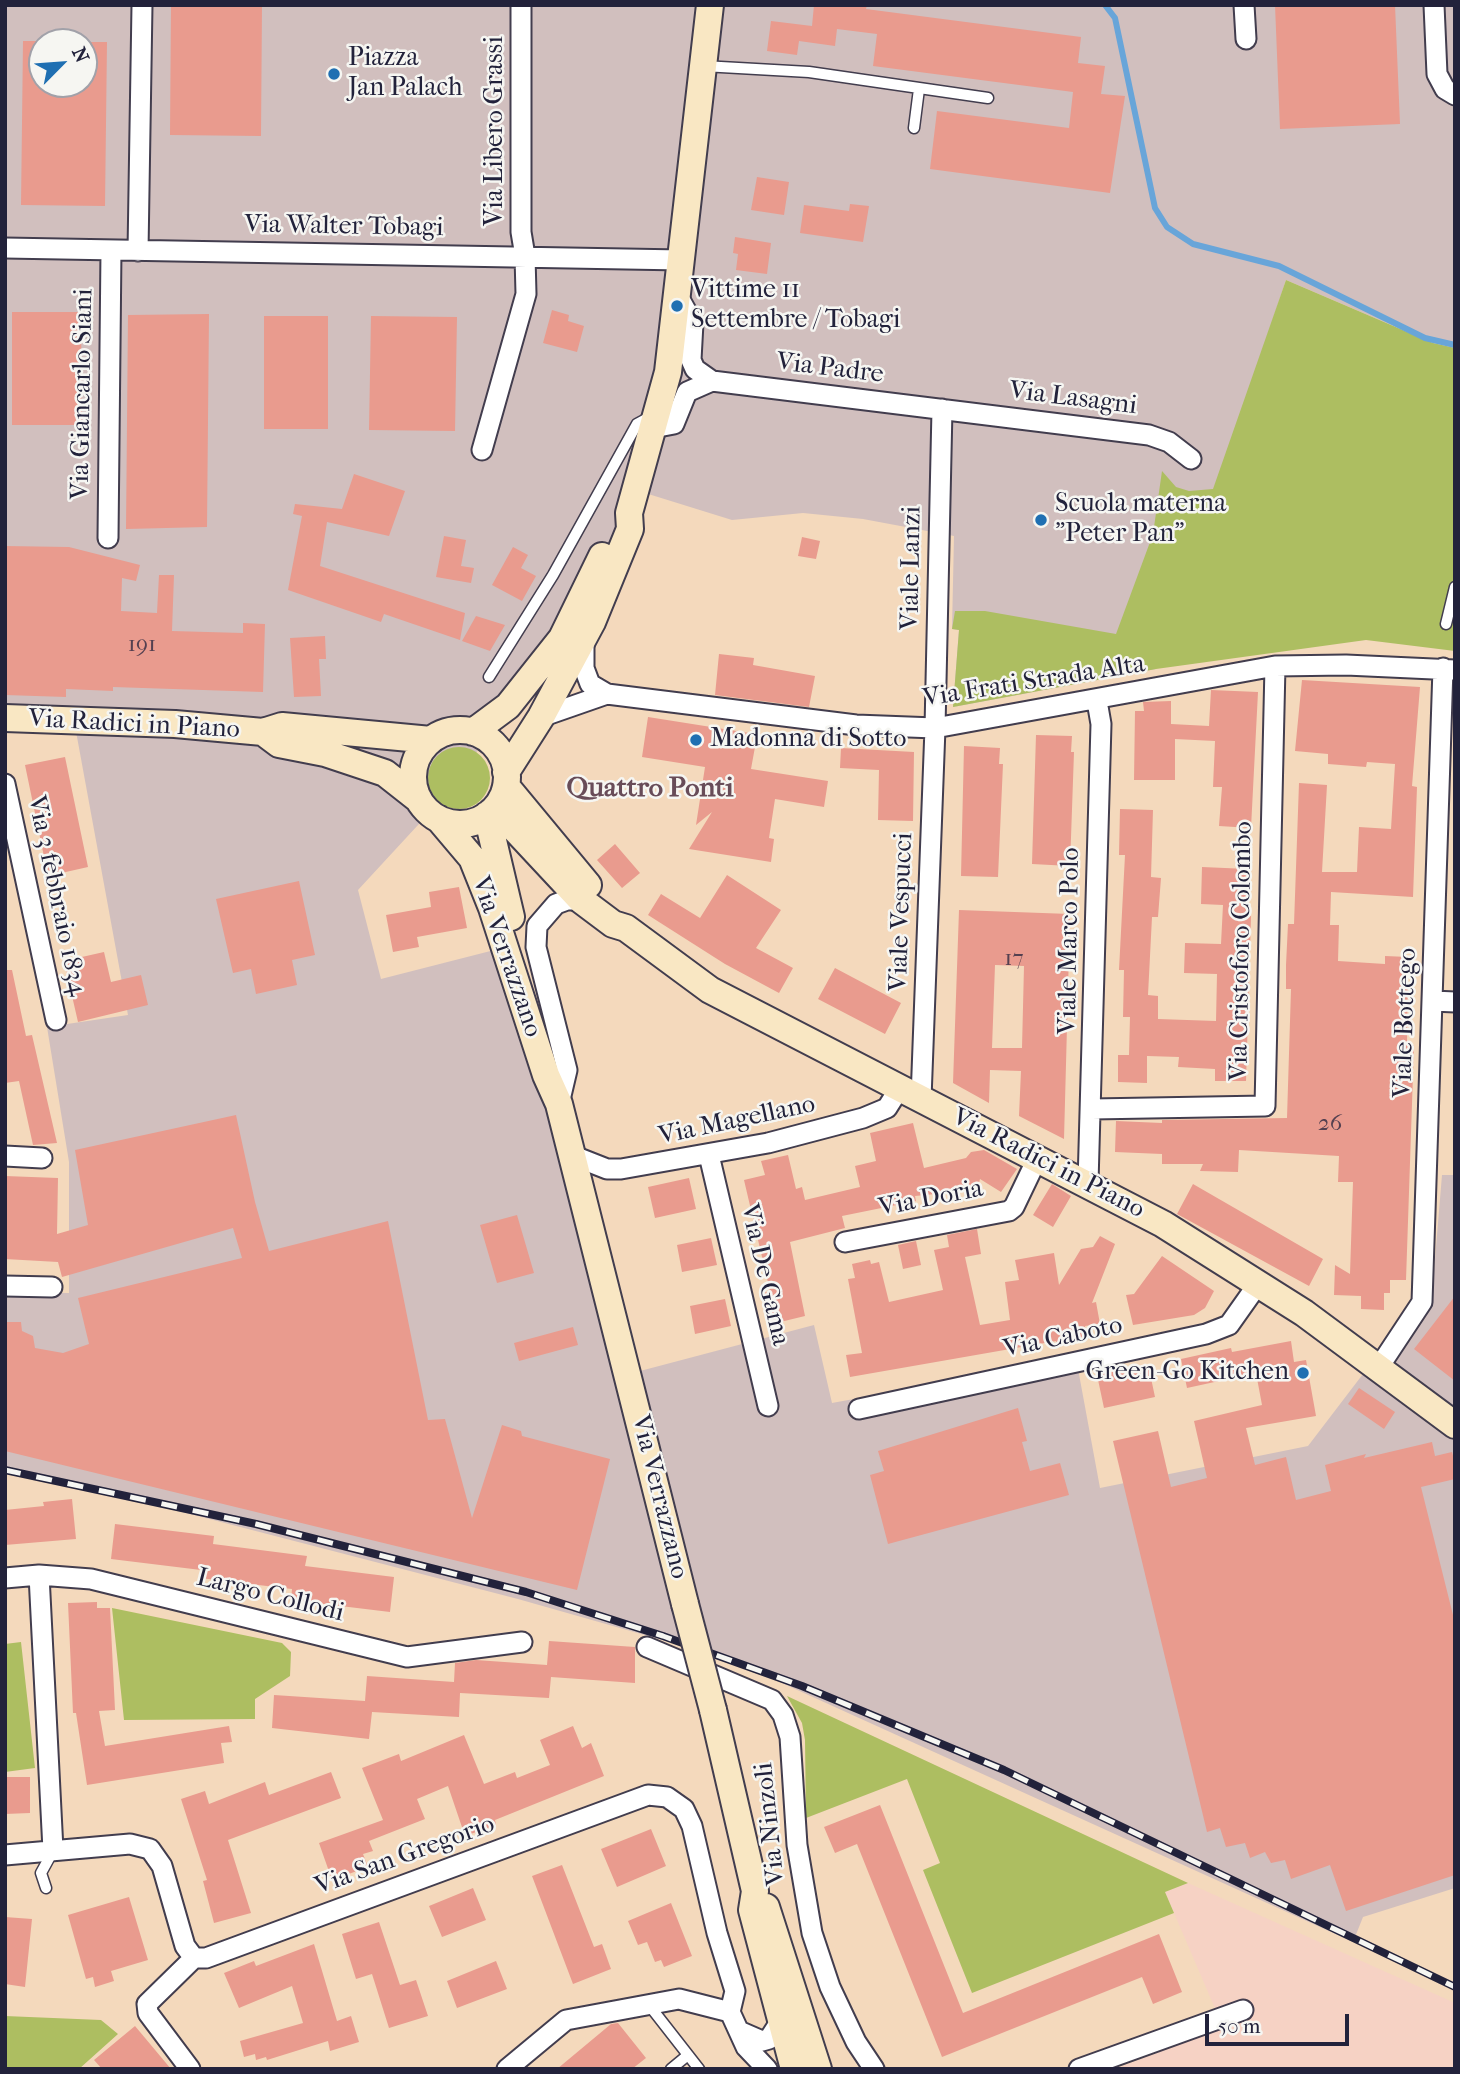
<!DOCTYPE html>
<style>
body{margin:0}
#map{position:relative;width:1460px;height:2074px;overflow:hidden;background:#f4d9bc;font-family:"IM FELL French Canon",serif}
canvas{display:block}
.frame{position:absolute;inset:0;border:7px solid #22223b;pointer-events:none}
.north{position:absolute;left:28px;top:28px;width:70px;height:70px;box-sizing:border-box;background:#f6f6f2;border:2px solid #a1a1a9;border-radius:50%;rotate:65deg;font-size:19px;font-weight:700;line-height:28px;text-align:center;color:#22223b}
.north::after{content:'';display:block;margin:auto;width:24px;height:32px;background:#1f6fb2;clip-path:polygon(50% 0,100% 100%,50% 72%,0 100%)}
.scale{position:absolute;left:1205px;top:2014px;width:144px;height:32px;box-sizing:border-box;border:4px solid #22223b;border-top:0;padding-left:9px;font-size:21px;line-height:24px;white-space:nowrap;color:#22223b;-webkit-text-stroke:5px #f6f6f2;paint-order:stroke}
</style>
<div id="map">
<canvas width="1460" height="2074"></canvas>
<div class="frame"></div>
<div class="north">N</div>
<div class="scale">50 m</div>
</div>
<script>
const ctx = document.querySelector('canvas').getContext('2d');
ctx.lineJoin = 'round';
function fill(path, color) { ctx.fillStyle = color; ctx.fill(path, 'evenodd'); }
const toPath = rows => new Path2D(rows.map(r => 'M' + r).join(''));
function strokePath(path, color, width, dash) { ctx.strokeStyle = color; ctx.lineWidth = width; ctx.lineCap = dash ? 'butt' : 'round'; ctx.setLineDash(dash || []); ctx.stroke(path); }
function write(font, color, halo, rows, align = 'center') {
  ctx.font = font + ' "IM FELL French Canon",serif'; ctx.lineWidth = 5; ctx.setLineDash([]); ctx.textBaseline = 'middle'; ctx.strokeStyle = halo; ctx.fillStyle = color; for (const [text, x, y, turn = 0] of rows) {
    ctx.save(); ctx.translate(x, y); ctx.rotate((+turn || 0) * Math.PI / 180); ctx.textAlign = isNaN(turn) ? turn : align; if (halo) ctx.strokeText(text, 0, 0); ctx.fillText(text, 0, 0); ctx.restore();
  }
}
const built = toPath([
 [1188,1883,1455,2003,1455,2069,1115,2069,1223,2027,1165,1892]
]);
const industrial = toPath([
 [5,5,1455,5,1455,348,1433,343,1286,280,1156,669,953,707,959,630,952,629,954,536,863,519,803,513,732,520,629,488,605,565,509,708,442,799,358,890,381,979,514,945,625,1375,814,1325,832,1403,1076,1358,1100,1488,1308,1446,1379,1353,1434,1271,1442,1175,1455,1175,1455,1888,1363,1917,1353,1942,729,1659,518,1599,5,1466,5,1292,69,1293,69,1162,47,1027,128,1015,75,726,5,725],
 [42,42,84,42,84,84,42,84]
]);
const green = toPath([
 [1286,280,1433,343,1455,348,1455,651,1366,640,1156,669,953,707,959,630,952,629,955,611,985,611,1116,634,1153,534,1162,471,1176,487,1189,491,1213,489],
 '428 778a31 31 0 1 1 62 0a31 31 0 1 1-62 0Z',
 [112,1608,282,1643,291,1652,290,1676,255,1699,255,1719,124,1720],
 [21,1642,35,1768,5,1772,5,1644],
 [787,1696,1188,1883,1165,1892,1174,1913,972,1993,923,1870,940,1863,907,1779,806,1818,805,1740,802,1723],
 [5,2016,101,2020,118,2034,79,2069,5,2069]
]);
const stream = toPath([
 [1105,5,1115,18,1155,208,1167,227,1193,244,1279,266,1425,338,1455,345]
]);
const building = toPath([
 [171,5,262,5,261,136,170,135],
 [814,5,867,5,866,9,1081,37,1078,63,1105,66,1101,94,1125,96,1110,193,930,169,937,111,1069,128,1073,92,873,66,877,34,837,29,835,46,799,41,797,55,767,51,771,21,812,26],
 [1275,5,1395,5,1400,124,1280,129],
 [23,41,42,41,42,84,84,84,84,42,107,42,105,206,21,205],
 [757,177,789,182,784,215,751,210],
 [850,204,869,206,863,242,800,233,804,205,849,211],
 [735,237,771,243,767,274,736,270,738,254,733,253],
 [552,310,569,315,568,321,584,326,577,352,543,343],
 [12,312,81,312,82,425,12,425],
 [209,314,207,527,126,529,128,315],
 [264,316,328,316,328,429,264,429],
 [371,316,457,317,455,431,369,430],
 [354,474,405,491,389,536,327,522,320,566,465,613,460,640,384,614,381,622,288,590,302,516,293,514,295,504,342,509],
 [444,536,466,540,461,566,474,568,471,583,436,577],
 [802,537,820,541,816,559,798,556],
 [5,546,69,547,140,565,136,581,122,578,121,611,157,613,159,575,174,575,172,631,243,633,243,623,265,624,263,692,113,687,113,691,66,689,66,697,5,695],
 [513,547,528,555,521,568,536,576,522,601,492,585],
 [476,616,505,625,490,651,462,641],
 [325,636,326,659,319,659,321,696,294,697,290,638],
 [719,654,754,658,753,665,815,676,809,707,715,695],
 [1302,680,1420,687,1412,786,1417,787,1413,897,1331,892,1330,925,1339,925,1338,961,1385,964,1385,956,1408,957,1407,1045,1414,1045,1406,1280,1390,1280,1390,1293,1384,1293,1384,1310,1361,1309,1361,1296,1334,1295,1335,1265,1350,1274,1353,1182,1338,1182,1339,1156,1239,1150,1238,1172,1200,1171,1203,1164,1162,1164,1162,1154,1115,1152,1116,1121,1162,1123,1162,1120,1287,1118,1291,989,1286,989,1286,965,1288,924,1294,924,1299,783,1327,785,1322,872,1357,872,1359,827,1391,829,1395,764,1367,762,1366,767,1328,764,1328,754,1295,751],
 [1211,690,1258,692,1251,828,1219,826,1222,787,1213,787,1215,741,1175,739,1175,780,1134,780,1135,711,1144,711,1143,702,1171,701,1171,724,1209,726],
 [648,717,749,733,747,746,755,747,751,769,828,781,824,807,775,799,769,838,774,839,771,862,689,849,712,812,696,825,705,767,642,757],
 [1036,735,1072,736,1071,752,1074,752,1070,866,1032,864],
 [964,746,1000,748,999,764,1003,764,998,877,961,876],
 [841,748,914,752,913,821,878,820,879,770,840,768],
 [65,757,88,867,48,876,25,765],
 [1120,809,1153,810,1151,877,1161,878,1158,917,1152,917,1148,995,1158,996,1158,1019,1216,1021,1217,974,1184,973,1185,943,1221,944,1223,905,1201,904,1202,867,1248,869,1247,916,1251,916,1246,1081,1215,1081,1215,1069,1178,1067,1179,1057,1147,1056,1147,1083,1118,1082,1118,1055,1129,1055,1130,1017,1123,1017,1124,970,1119,970,1125,855,1119,855],
 [615,844,640,873,622,888,597,860],
 [727,875,781,910,756,948,793,968,779,993,725,964,648,915,661,894,700,918],
 [299,881,315,955,292,960,297,985,256,994,251,969,233,973,216,899],
 [459,887,467,928,417,937,419,947,393,952,386,915,431,907,429,892],
 [959,910,1070,914,1064,1139,1019,1116,1021,1071,990,1070,989,1103,953,1083],
 [995,965,1024,966,1022,1048,992,1048],
 [104,952,111,982,141,975,148,1005,78,1022,64,961],
 [835,968,901,1003,885,1034,818,999],
 [5,970,12,970,26,1036,32,1035,57,1143,33,1145,19,1081,5,1083],
 [236,1115,255,1202,269,1251,388,1221,428,1420,445,1419,472,1518,502,1425,521,1431,522,1436,610,1459,577,1590,5,1451,5,1322,21,1322,22,1331,33,1336,35,1348,63,1353,89,1344,78,1298,242,1258,233,1228,62,1277,58,1262,5,1259,5,1176,58,1178,57,1234,88,1225,75,1150],
 [913,1123,924,1168,966,1158,971,1152,984,1150,1017,1169,1001,1192,980,1179,977,1190,915,1196,916,1201,842,1216,845,1228,790,1242,805,1316,772,1324,764,1293,770,1291,744,1180,765,1175,761,1161,788,1155,796,1189,802,1187,805,1200,860,1187,855,1166,876,1161,870,1133],
 [689,1178,696,1209,655,1218,648,1187],
 [1052,1184,1071,1196,1053,1227,1033,1215],
 [1193,1184,1323,1259,1309,1286,1177,1214],
 [517,1215,534,1273,497,1283,480,1225],
 [977,1229,981,1254,965,1257,980,1325,1010,1320,1005,1282,1019,1280,1015,1260,1054,1253,1059,1285,1081,1249,1093,1247,1100,1236,1115,1244,1092,1303,1096,1302,1100,1324,1085,1326,1087,1338,1056,1343,1056,1341,850,1377,846,1355,862,1353,848,1279,855,1278,852,1264,870,1260,871,1264,879,1262,889,1302,943,1290,934,1250,949,1247,947,1235],
 [711,1238,717,1265,682,1272,677,1245],
 [916,1241,921,1265,903,1269,898,1245],
 [1162,1256,1214,1291,1205,1308,1194,1315,1133,1325,1126,1295,1134,1294],
 [1455,1296,1455,1381,1414,1349],
 [725,1299,731,1326,695,1334,690,1306],
 [573,1327,578,1345,519,1361,514,1343],
 [1291,1341,1294,1362,1306,1360,1316,1416,1246,1428,1255,1465,1286,1457,1296,1500,1331,1491,1325,1465,1366,1454,1364,1458,1432,1442,1435,1456,1452,1452,1455,1464,1455,1479,1421,1487,1455,1623,1455,1875,1346,1911,1330,1865,1291,1879,1285,1860,1271,1863,1265,1852,1250,1858,1245,1843,1226,1847,1220,1828,1207,1832,1113,1441,1158,1431,1171,1487,1207,1478,1194,1421,1262,1405,1256,1373,1187,1388,1181,1359,1231,1348,1232,1352],
 [1148,1364,1155,1397,1104,1408,1097,1375],
 [1359,1388,1395,1412,1384,1429,1348,1404],
 [1018,1408,1027,1441,1022,1442,1030,1471,1060,1463,1069,1495,888,1544,870,1475,884,1471,878,1451],
 [72,1499,76,1539,5,1545,5,1510,44,1506,43,1502],
 [115,1524,214,1536,213,1544,307,1556,305,1566,394,1577,390,1612,291,1600,292,1589,200,1578,201,1570,111,1559],
 [97,1602,97,1608,110,1608,115,1710,99,1711,105,1746,229,1726,232,1742,221,1743,224,1763,87,1785,76,1713,73,1713,68,1603],
 [549,1641,635,1647,635,1683,551,1677,549,1698,460,1693,459,1717,372,1712,369,1739,272,1728,274,1695,365,1701,367,1676,454,1682,455,1663,476,1660,547,1665],
 [573,1726,582,1748,591,1743,604,1776,495,1820,496,1825,465,1836,448,1786,417,1799,425,1819,369,1841,373,1851,363,1854,368,1867,332,1880,319,1843,383,1820,362,1768,399,1754,401,1761,464,1735,484,1784,515,1772,517,1778,550,1765,540,1740],
 [331,1772,341,1798,228,1840,251,1913,214,1923,203,1881,207,1880,181,1799,205,1791,209,1804,265,1782,269,1795],
 [5,1777,30,1777,30,1813,5,1814],
 [880,1805,963,2013,1159,1934,1182,1992,1153,2004,1142,1977,942,2057,857,1844,835,1853,824,1827],
 [651,1829,666,1866,617,1887,601,1849],
 [562,1865,594,1947,602,1944,611,1969,573,1984,532,1876],
 [473,1888,486,1920,442,1937,429,1906],
 [129,1897,148,1960,111,1971,114,1981,95,1987,93,1977,86,1979,68,1915],
 [671,1903,692,1956,664,1967,661,1960,655,1962,647,1942,638,1945,628,1921],
 [5,1917,32,1919,25,1987,5,1984],
 [379,1922,400,1985,416,1980,428,2016,389,2028,372,1974,356,1979,342,1934],
 [314,1944,337,2021,351,2016,359,2042,330,2051,328,2041,267,2060,266,2057,256,2060,255,2054,244,2057,240,2041,303,2023,292,1986,239,2008,224,1973,254,1961,256,1966],
 [496,1961,507,1989,457,2008,447,1981],
 [618,2023,646,2058,632,2069,557,2069,611,2024],
 [135,2026,171,2069,102,2069,94,2060]
]);
const lane = toPath([
 [703,66,809,72,988,98],
 [914,128,919,89],
 [1446,624,1455,587],
 [489,677,553,575,637,424,650,417],
 [46,1888,41,1873,53,1851],
 [649,2005,699,2069],
 [671,2069,688,2055]
]);
const street = toPath([
 [1244,5,1246,39],
 [1434,5,1437,74,1445,89,1455,95],
 [5,248,682,260],
 [138,251,142,5],
 [679,298,693,323,691,360,695,369,712,381,1149,435,1169,442,1191,459],
 [653,428,674,424,687,392,712,381],
 [482,450,526,294,525,256,521,232,521,5],
 [108,538,111,250],
 [584,639,584,668,590,684,607,694],
 [541,717,607,694,856,725,935,728,1275,666,1346,665,1455,670],
 [5,784,56,1020],
 [1433,1001,1455,1002],
 [921,1099,935,728,942,409],
 [559,1104,567,1070,536,947,537,926,556,904,567,900,581,900],
 [1092,1109,1265,1106,1275,666],
 [709,1155,768,1406],
 [5,1156,42,1158],
 [574,1156,607,1169,621,1169,768,1143,863,1118,887,1108,899,1089],
 [1088,1183,1101,724,1097,701],
 [845,1242,1009,1211,1014,1207,1037,1159],
 [5,1286,52,1287],
 [1379,1367,1422,1302,1443,668],
 [859,1409,1206,1334,1229,1325,1258,1284],
 [39,1575,53,1850],
 [5,1578,39,1575,91,1579,407,1657,522,1642],
 [647,1647,772,1700,783,1715,790,1737,797,1845,812,1933,830,1987,856,2042,874,2069],
 [5,1855,130,1844,150,1849,162,1866,185,1946,194,1958,206,1958,648,1795,667,1797,684,1809,692,1826,717,1933,735,1991,730,2012],
 [739,2031,762,2041,769,2039,780,2022],
 [190,2069,148,2013,147,2004,194,1958],
 [507,2069,566,2020,679,1999,730,2012,746,2047,767,2069],
 [1079,2069,1243,2010]
]);
const secondary = toPath([
 [5,718,175,724,263,732,282,726,431,740],
 '413 777a47 47 0 1 1 94 0a47 47 0 1 1-94 0Z',
 [263,732,279,744,325,753,385,773,418,799],
 [473,732,508,706,562,638,602,556],
 [506,772,541,717,592,622,630,529,629,513,668,372,710,5],
 [506,786,588,885],
 [491,812,511,825,581,900,613,924,626,928,710,990,1163,1224,1304,1313,1455,1425],
 [487,815,511,917],
 [439,819,472,858,492,908,546,1075,559,1104,685,1604],
 [713,1710,755,1891,752,1910,794,2069],
 [766,1907,818,2069]
]);
const rail = toPath([
 [5,1470,256,1524,526,1592,663,1636,802,1686,1004,1770,1455,1987]
]);
const secondaryBridge = toPath([
 [685,1604,713,1710]
]);
const markers = [
 [334,74,7,"#1f6fb2"],
 [677,306,7,"#1f6fb2"],
 [1041,520,7,"#1f6fb2"],
 [696,740,7,"#1f6fb2"],
 [1303,1373,7,"#1f6fb2"]
];
const numberNames = [
 ["191",142,645],
 ["17",1014,959],
 ["26",1330,1124]
];
const poiNames = [
 ["Piazza",348,59],
 ["Jan Palach",348,89],
 ["Vittime 11",691,291],
 ["Settembre / Tobagi",691,321],
 ["Scuola materna",1055,505],
 ["\"Peter Pan\"",1055,535],
 ["Madonna di Sotto",710,740],
 ["Green-Go Kitchen",1289,1373,"right"]
];
const streetNames = [
 ["Via Libero Grassi",496,131,-90],
 ["Via Walter Tobagi",344,227,1],
 ["Via Padre",830,369,7],
 ["Via Giancarlo Siani",83,394,-89],
 ["Via Lasagni",1073,399,7],
 ["Viale Lanzi",912,568,-89],
 ["Via Frati Strada Alta",1034,682,-9],
 ["Via Radici in Piano",134,725,3],
 ["Via 3 febbraio 1834",56,896,78],
 ["Viale Vespucci",902,912,-88],
 ["Viale Marco Polo",1070,941,-89],
 ["Via Cristoforo Colombo",1242,951,-89],
 ["Via Verrazzano",506,957,71],
 ["Viale Bottego",1406,1023,-88],
 ["Via Magellano",737,1121,-12],
 ["Via Radici in Piano",1048,1164,27],
 ["Via Doria",931,1199,-11],
 ["Via De Gama",764,1275,77],
 ["Via Caboto",1063,1338,-12],
 ["Via Verrazzano",659,1497,76],
 ["Largo Collodi",270,1596,14],
 ["Via Ninzoli",771,1824,-96],
 ["Via San Gregorio",405,1856,-20]
];
const neighbourhoodNames = [
 ["Quattro Ponti",650,789]
];
fill(built, '#f6d2c4');
fill(industrial, '#d1bfbe');
fill(green, '#adbe61');
strokePath(stream, '#68a5d9', 6);
fill(building, '#e99b8e');
strokePath(lane, '#423d4e', 13);
strokePath(street, '#423d4e', 23);
strokePath(secondary, '#423d4e', 30);
strokePath(lane, '#fff', 10);
strokePath(street, '#fff', 19);
strokePath(secondary, '#f9e7c3', 26);
strokePath(rail, '#22223b', 8);
strokePath(rail, '#f6f6f2', 5, [16]);
strokePath(secondaryBridge, '#423d4e', 30, []);
strokePath(secondaryBridge, '#f9e7c3', 26);
for (const [x, y, r, color] of markers) { const dot = new Path2D(); dot.arc(x, y, r, 0, 2 * Math.PI); ctx.fillStyle = color; ctx.fill(dot); strokePath(dot, '#f6f6f2', 2.5); }
write('23px', '#544050', null, numberNames);
write('26px', '#22223b', '#f6f6f2', poiNames, 'left');
write('26px', '#22223b', '#f6f6f2', streetNames);
write('bold 28px', '#684c58', '#f6f6f2', neighbourhoodNames);
</script>
